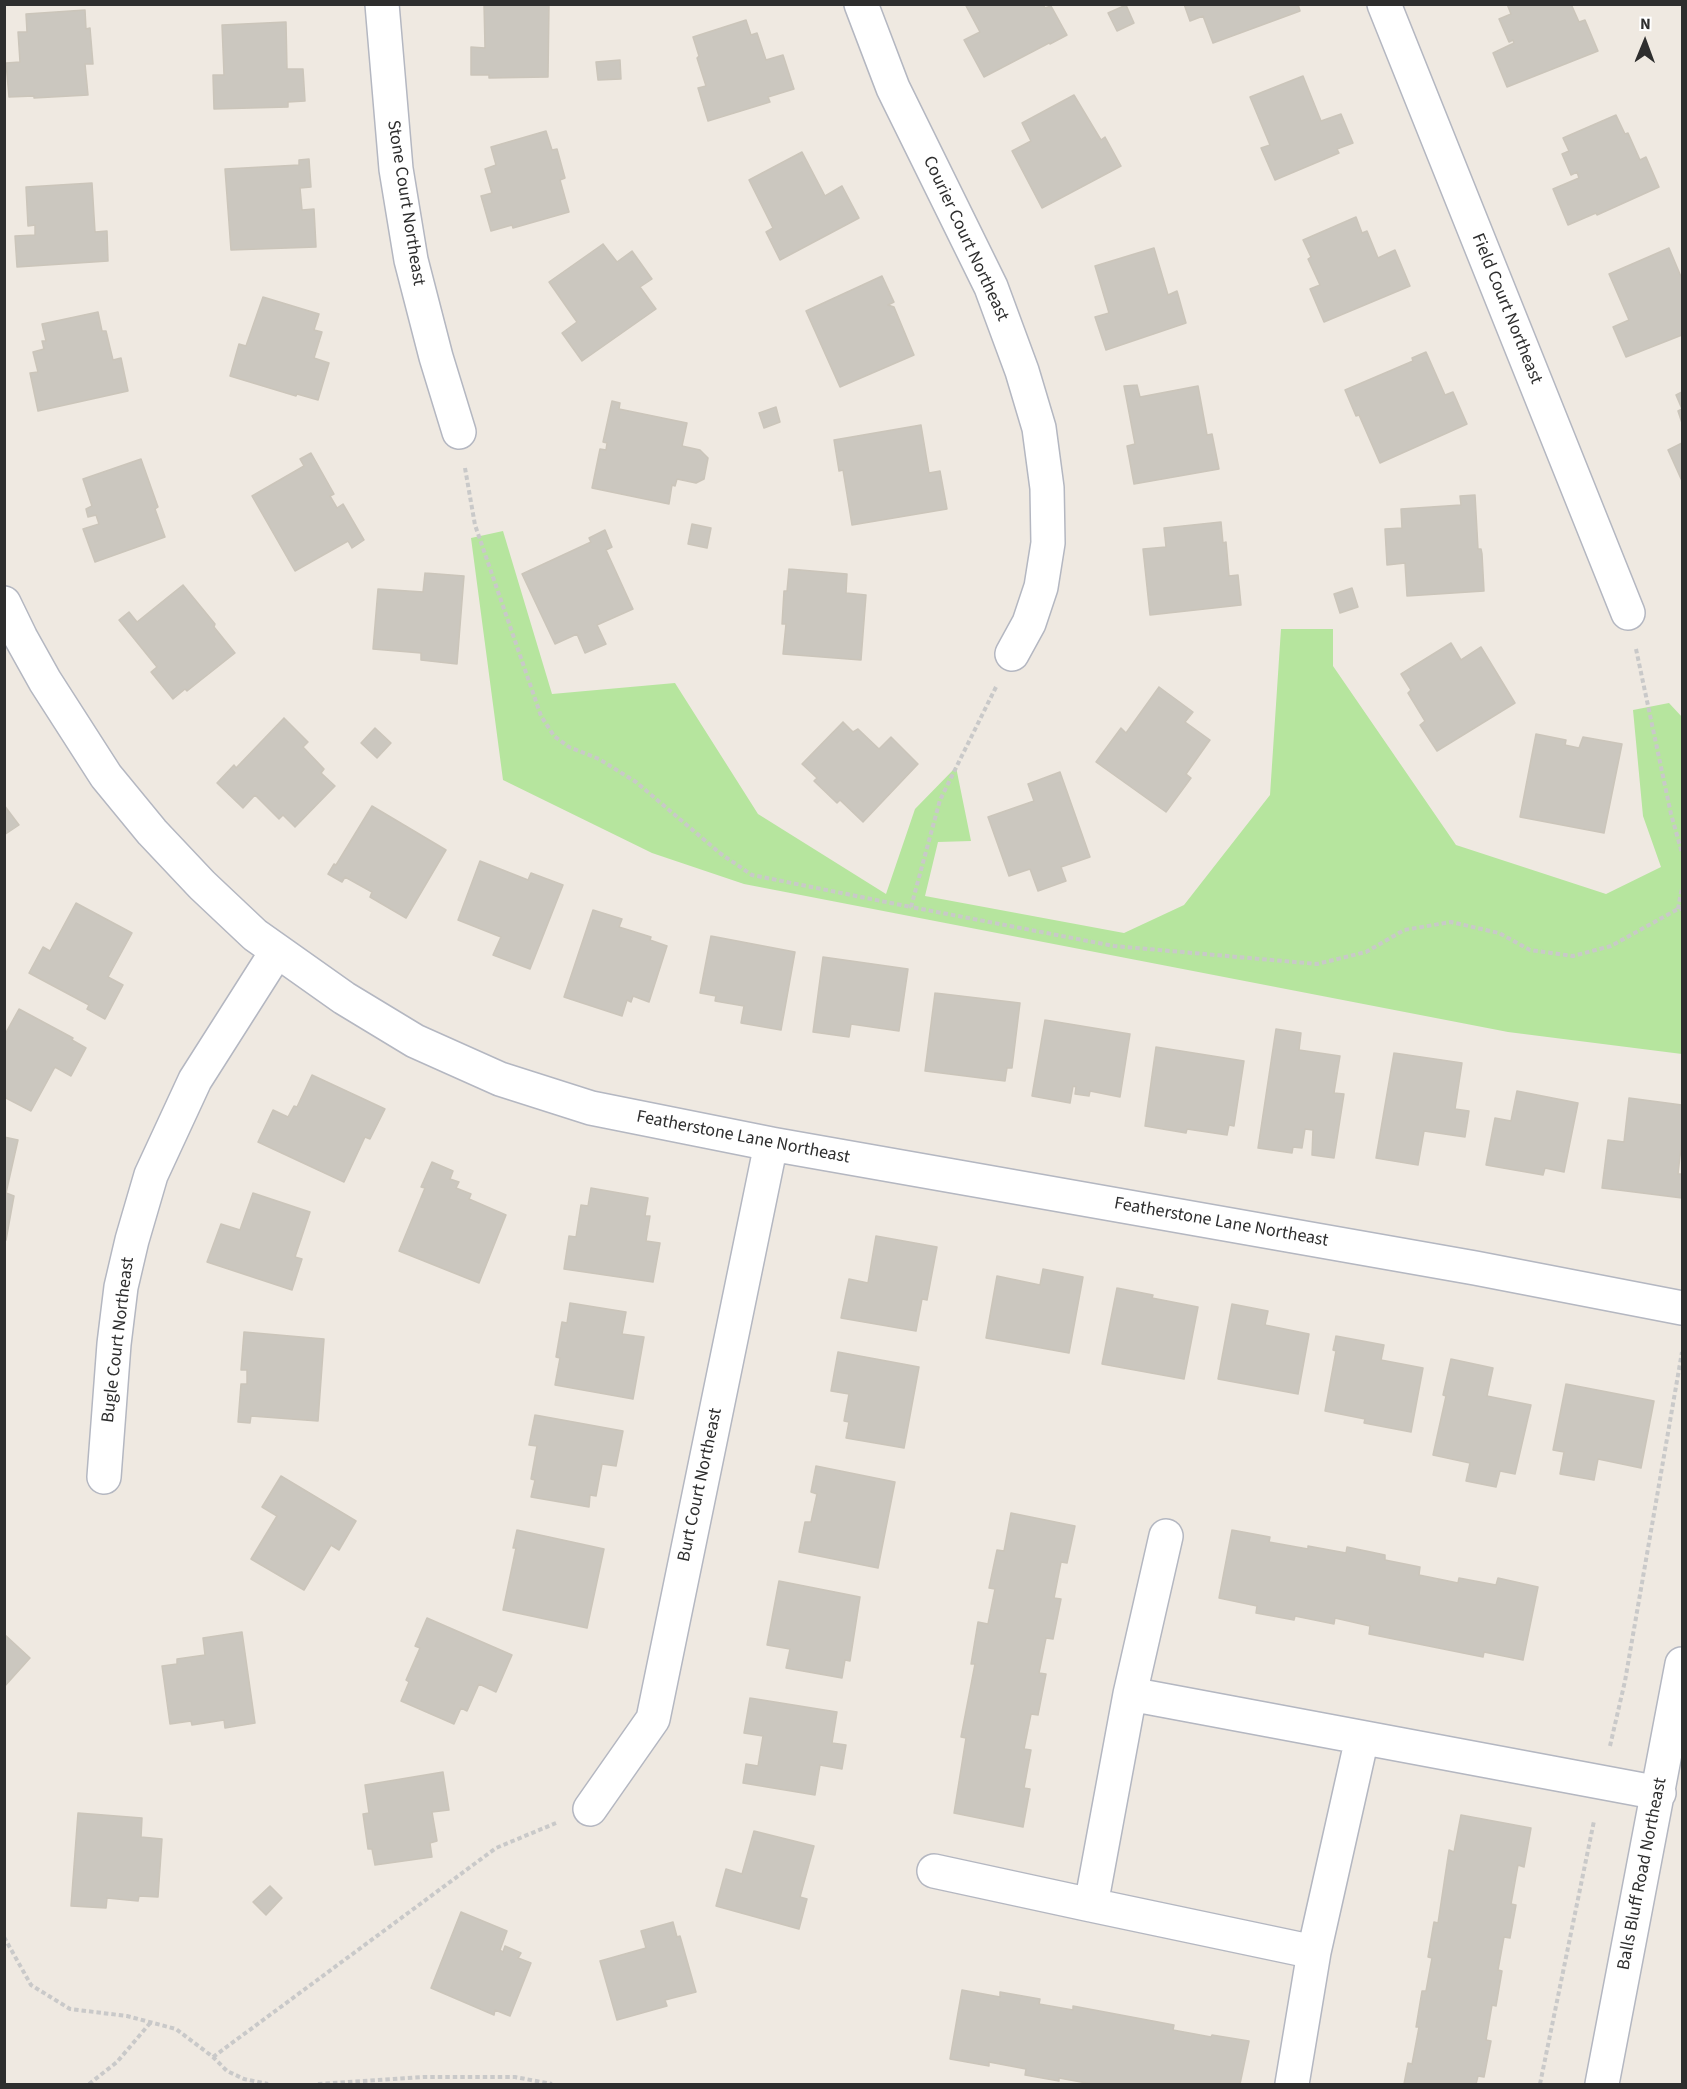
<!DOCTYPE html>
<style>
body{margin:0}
#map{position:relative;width:1687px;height:2089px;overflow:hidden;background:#efe9e1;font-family:"Source Sans 3",sans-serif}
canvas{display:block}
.frame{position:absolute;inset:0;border:6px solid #2e2e2e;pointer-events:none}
.north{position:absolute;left:1615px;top:12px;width:60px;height:60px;-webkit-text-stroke:4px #fff;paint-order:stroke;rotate:1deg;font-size:16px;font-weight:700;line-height:24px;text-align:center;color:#2e2e2e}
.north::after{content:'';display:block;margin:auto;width:21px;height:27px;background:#2e2e2e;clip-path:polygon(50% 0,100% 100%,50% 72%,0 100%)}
</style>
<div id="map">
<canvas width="1687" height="2089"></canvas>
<div class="frame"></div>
<div class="north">N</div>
</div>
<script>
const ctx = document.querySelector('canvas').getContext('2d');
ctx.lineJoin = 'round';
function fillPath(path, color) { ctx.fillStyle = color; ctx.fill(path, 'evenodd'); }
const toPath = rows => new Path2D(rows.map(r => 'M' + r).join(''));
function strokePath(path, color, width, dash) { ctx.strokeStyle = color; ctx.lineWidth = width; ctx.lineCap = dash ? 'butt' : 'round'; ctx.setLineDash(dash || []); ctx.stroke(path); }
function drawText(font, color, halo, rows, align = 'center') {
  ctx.font = font + ' "Source Sans 3",sans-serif'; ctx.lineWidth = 5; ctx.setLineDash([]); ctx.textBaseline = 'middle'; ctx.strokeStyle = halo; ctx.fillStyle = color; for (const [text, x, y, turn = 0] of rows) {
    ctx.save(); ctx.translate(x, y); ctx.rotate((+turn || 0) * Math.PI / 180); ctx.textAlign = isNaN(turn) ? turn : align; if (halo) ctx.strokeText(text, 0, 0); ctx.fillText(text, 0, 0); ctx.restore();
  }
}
fillPath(toPath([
 [503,531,552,694,675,683,758,814,886,894,915,809,956,767,971,841,938,842,925,896,1124,933,1184,905,1270,795,1281,629,1333,629,1333,666,1456,845,1606,894,1661,867,1643,816,1633,710,1669,703,1682,717,1682,1054,1508,1032,744,884,652,853,503,780,471,538]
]), '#b6e59e');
const building = toPath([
 [484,4,549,4,548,77,489,78,489,75,471,75,471,47,485,48,484,4],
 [965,4,1043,4,1045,8,1051,6,1067,35,1050,44,1049,43,984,77,964,40,980,32,965,4],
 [1184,4,1298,4,1300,11,1213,43,1203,16,1190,21,1184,4],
 [1507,4,1571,4,1579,22,1585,20,1598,51,1507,87,1493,53,1514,43,1513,40,1509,42,1499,19,1511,14,1507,4],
 [1126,5,1134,23,1117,31,1108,13,1126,5],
 [85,10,86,29,90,28,93,64,85,64,88,95,34,98,34,96,9,97,6,63,20,62,18,32,27,32,26,14,85,10],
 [746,20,751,35,757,33,766,60,783,55,794,89,768,97,770,102,708,121,698,88,706,86,697,58,699,56,693,37,746,20],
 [286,22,287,69,303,69,305,101,288,102,288,107,214,109,213,75,224,75,222,25,286,22],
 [620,60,621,79,598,80,596,62,620,60],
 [1303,76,1321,121,1341,114,1353,143,1337,149,1339,153,1275,180,1261,148,1270,145,1250,97,1303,76],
 [1074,95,1101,140,1105,137,1121,166,1042,208,1012,151,1031,141,1022,123,1074,95],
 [1616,115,1625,134,1628,133,1640,160,1646,157,1659,187,1597,215,1596,213,1568,225,1553,189,1579,178,1577,172,1571,175,1562,154,1569,151,1563,138,1616,115],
 [546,131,552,150,557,149,565,178,560,180,569,212,513,228,512,225,491,231,481,196,492,193,485,169,496,165,491,147,546,131],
 [802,152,825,196,842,186,859,218,780,260,766,232,773,228,749,180,802,152],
 [309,159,311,187,300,188,302,210,314,209,316,247,231,250,225,169,299,165,299,160,309,159],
 [92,183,95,232,107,231,108,261,17,267,15,236,35,235,35,225,28,226,26,187,92,183],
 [1356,217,1362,233,1367,231,1378,258,1395,250,1410,286,1324,322,1310,289,1320,285,1308,259,1311,257,1303,240,1356,217],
 [603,244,617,262,632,251,652,279,640,287,656,309,582,361,562,333,577,322,549,282,603,244],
 [1154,248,1168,295,1177,291,1186,323,1106,350,1095,317,1109,313,1095,266,1154,248],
 [1669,248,1682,279,1682,335,1626,357,1613,327,1629,320,1609,274,1669,248],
 [882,276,894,302,888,305,894,307,914,355,840,387,806,311,882,276],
 [263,297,319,314,314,330,322,332,314,358,329,363,318,400,297,394,296,396,230,376,239,344,246,346,263,297],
 [98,312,102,331,106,331,113,360,121,358,128,391,38,411,30,373,38,372,33,352,44,349,42,341,46,341,42,324,98,312],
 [1426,352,1445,395,1453,392,1467,424,1380,463,1359,415,1356,416,1345,390,1413,361,1412,358,1426,352],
 [1137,385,1140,397,1198,386,1207,435,1212,434,1219,469,1134,484,1127,446,1135,444,1124,386,1137,385],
 [1682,392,1682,423,1678,411,1682,409,1676,395,1682,392],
 [612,401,620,403,619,409,687,423,682,446,700,450,708,458,704,479,696,483,677,479,675,486,672,485,669,504,592,488,600,449,606,450,607,443,603,442,612,401],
 [776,407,780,422,764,428,759,413,776,407],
 [921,425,929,473,940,471,947,509,852,525,843,470,839,471,834,440,921,425],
 [1682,443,1682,481,1668,450,1682,443],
 [311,453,334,494,330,496,337,508,343,504,364,540,352,548,348,541,295,571,252,496,304,466,300,459,311,453],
 [141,459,158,507,155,509,165,537,95,562,83,529,99,524,96,515,88,517,86,509,92,506,83,479,141,459],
 [1475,495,1478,549,1481,549,1482,554,1484,591,1407,596,1405,563,1387,565,1385,529,1402,528,1401,509,1461,505,1460,496,1475,495],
 [1221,522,1223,543,1226,542,1229,576,1238,575,1241,605,1150,615,1143,549,1166,547,1164,528,1221,522],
 [692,524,711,528,707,548,688,544,692,524],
 [605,530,612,547,606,550,633,609,597,625,606,644,585,653,577,634,555,644,522,574,591,542,589,538,605,530],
 [789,569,847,574,846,593,866,595,861,660,783,654,786,624,782,624,784,591,787,591,789,569],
 [425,573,464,576,457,664,421,660,421,653,373,649,378,589,423,592,425,573],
 [183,585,215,624,214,627,235,653,187,691,185,689,173,699,151,672,157,667,119,620,129,612,137,622,183,585],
 [1352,588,1358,607,1340,613,1334,594,1352,588],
 [1451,643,1461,660,1481,647,1515,703,1437,751,1420,725,1425,721,1408,693,1411,690,1401,674,1451,643],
 [1159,687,1193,712,1185,722,1210,740,1186,774,1191,778,1166,812,1096,762,1121,728,1126,733,1159,687],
 [284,718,308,742,303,747,324,769,321,773,335,786,295,827,283,815,279,819,255,795,243,808,217,783,234,765,236,768,284,718],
 [843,722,853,732,858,729,879,749,891,737,918,764,863,822,840,800,837,803,814,781,817,778,802,764,843,722],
 [375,728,391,743,377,758,361,743,375,728],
 [1536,734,1566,740,1565,745,1579,748,1583,737,1622,744,1604,833,1520,817,1536,734],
 [1060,772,1090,857,1061,867,1066,881,1038,891,1030,869,1009,876,988,817,1034,801,1028,784,1060,772],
 [4,805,19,825,4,835,4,805],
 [372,806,446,850,406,918,370,897,372,892,345,877,342,882,328,874,334,864,336,865,372,806],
 [480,861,528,880,531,873,563,885,530,969,493,955,501,937,458,920,480,861],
 [76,903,132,933,108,977,123,985,105,1019,87,1009,89,1005,29,973,43,947,50,951,76,903],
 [593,910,622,919,619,927,651,937,650,940,667,946,649,1002,633,996,631,1002,627,1000,622,1016,564,997,593,910],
 [711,936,795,952,781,1030,741,1023,744,1006,715,1001,716,996,700,993,711,936],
 [823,957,908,969,899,1031,851,1024,849,1037,813,1032,823,957],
 [935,993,1020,1003,1012,1068,1007,1068,1005,1081,925,1071,935,993],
 [19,1009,73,1038,72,1040,86,1048,71,1076,55,1067,31,1111,4,1097,4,1036,19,1009],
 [1045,1020,1130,1034,1120,1097,1090,1091,1089,1096,1075,1094,1076,1087,1073,1086,1070,1103,1032,1096,1045,1020],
 [1276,1029,1301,1033,1299,1050,1340,1056,1334,1093,1344,1094,1334,1158,1312,1155,1313,1130,1305,1129,1302,1148,1293,1147,1292,1153,1258,1148,1276,1029],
 [1156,1047,1244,1061,1234,1126,1229,1125,1227,1135,1187,1129,1186,1133,1145,1126,1156,1047],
 [1394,1053,1462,1063,1455,1109,1469,1111,1465,1137,1424,1131,1418,1165,1376,1158,1394,1053],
 [312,1075,385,1109,370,1139,365,1137,344,1182,258,1142,273,1110,288,1117,294,1106,297,1107,312,1075],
 [1517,1091,1578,1103,1564,1172,1545,1168,1543,1175,1486,1165,1495,1118,1511,1121,1517,1091],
 [1629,1098,1682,1105,1682,1139,1678,1174,1682,1174,1682,1198,1602,1188,1608,1140,1624,1142,1629,1098],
 [4,1137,18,1140,6,1193,14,1196,6,1240,4,1137],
 [432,1162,453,1171,450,1179,459,1182,456,1188,471,1194,469,1199,506,1215,479,1283,399,1251,425,1188,421,1187,432,1162],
 [591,1188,648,1198,645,1216,650,1216,646,1241,660,1243,653,1282,564,1269,569,1236,576,1237,581,1205,588,1206,591,1188],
 [253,1193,310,1212,295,1257,302,1259,292,1290,207,1262,221,1224,240,1230,253,1193],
 [876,1236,937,1247,927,1300,922,1299,916,1331,841,1318,849,1279,868,1283,876,1236],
 [1043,1269,1083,1277,1069,1353,986,1338,997,1276,1040,1285,1043,1269],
 [1117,1288,1153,1295,1152,1298,1198,1307,1184,1379,1102,1364,1117,1288],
 [570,1303,626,1312,622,1334,644,1337,633,1399,555,1385,560,1358,556,1357,562,1322,567,1323,570,1303],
 [1232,1304,1268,1311,1265,1325,1309,1334,1298,1394,1218,1379,1232,1304],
 [244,1332,324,1339,318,1421,251,1416,250,1423,238,1422,241,1384,247,1384,247,1370,241,1370,244,1332],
 [1336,1336,1384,1345,1381,1360,1423,1368,1411,1432,1364,1423,1365,1419,1325,1411,1336,1351,1333,1350,1336,1336],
 [838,1352,919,1367,904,1448,846,1438,849,1422,844,1421,849,1394,831,1391,838,1352],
 [1451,1359,1493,1368,1487,1396,1531,1405,1515,1474,1500,1471,1496,1487,1466,1481,1470,1463,1433,1455,1446,1396,1443,1395,1451,1359],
 [1566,1384,1654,1401,1641,1468,1598,1459,1594,1480,1560,1474,1564,1452,1553,1450,1566,1384],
 [535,1415,623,1431,616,1466,602,1464,596,1496,590,1495,589,1507,531,1497,535,1480,531,1479,537,1446,529,1445,535,1415],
 [816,1466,895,1482,878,1568,799,1552,805,1522,811,1522,817,1494,811,1492,816,1466],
 [281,1476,356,1521,339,1550,331,1545,304,1590,251,1559,277,1516,262,1507,281,1476],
 [1011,1513,1075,1526,1067,1563,1061,1562,1054,1598,1061,1599,1053,1639,1046,1638,1039,1673,1046,1674,1038,1715,1031,1714,1024,1749,1031,1750,1024,1788,1030,1789,1023,1827,954,1813,966,1738,961,1737,975,1664,971,1664,978,1622,988,1624,995,1589,989,1588,997,1550,1004,1551,1011,1513],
 [517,1530,604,1549,587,1628,503,1610,516,1548,513,1548,517,1530],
 [1232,1530,1270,1537,1269,1542,1308,1549,1308,1546,1346,1553,1347,1547,1385,1555,1385,1560,1420,1567,1419,1575,1458,1583,1459,1578,1496,1585,1498,1578,1538,1587,1523,1660,1484,1652,1483,1657,1369,1634,1370,1626,1335,1618,1334,1624,1295,1616,1294,1620,1256,1613,1257,1606,1219,1598,1232,1530],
 [779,1581,860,1597,850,1661,845,1660,842,1678,786,1668,790,1649,767,1645,779,1581],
 [427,1618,512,1655,496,1692,479,1684,467,1711,461,1708,454,1724,401,1701,409,1682,406,1680,420,1648,415,1646,427,1618],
 [242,1632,255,1723,225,1728,224,1720,192,1725,191,1721,170,1724,162,1666,177,1664,177,1659,205,1655,203,1638,242,1632],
 [4,1634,30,1658,4,1687,4,1634],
 [750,1698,837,1712,832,1743,846,1745,842,1769,820,1765,815,1795,743,1783,746,1764,758,1766,763,1736,744,1733,750,1698],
 [443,1772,449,1810,432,1812,437,1841,430,1843,432,1857,375,1865,372,1849,368,1849,363,1814,369,1813,365,1785,443,1772],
 [78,1813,142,1818,141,1837,162,1839,158,1897,139,1896,138,1901,107,1898,106,1908,71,1906,78,1813],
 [1461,1815,1531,1828,1524,1867,1518,1865,1511,1904,1516,1905,1510,1938,1504,1937,1498,1970,1502,1971,1496,2006,1492,2005,1486,2040,1491,2041,1484,2077,1478,2076,1476,2084,1404,2084,1408,2063,1412,2064,1419,2027,1416,2027,1422,1991,1426,1991,1432,1958,1428,1957,1434,1922,1438,1923,1449,1850,1454,1852,1461,1815],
 [754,1831,814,1846,800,1897,807,1899,799,1929,716,1906,726,1869,742,1874,754,1831],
 [270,1886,282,1898,266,1915,253,1902,270,1886],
 [461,1912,507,1931,500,1950,503,1952,505,1946,521,1953,518,1958,531,1963,510,2016,495,2010,494,2015,431,1988,461,1912],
 [673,1922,677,1937,680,1936,696,1992,665,2000,667,2006,617,2020,600,1961,646,1948,641,1931,673,1922],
 [962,1990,1000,1997,1000,1992,1040,1999,1039,2004,1073,2010,1073,2006,1174,2025,1173,2030,1211,2037,1212,2035,1249,2041,1240,2084,1092,2084,1059,2078,1059,2081,1025,2075,1026,2069,989,2062,989,2066,950,2059,962,1990]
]);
fillPath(building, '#cbc7bf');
strokePath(building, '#cbc5ba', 1.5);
const minor = toPath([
 [382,4,396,169,411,260,436,357,459,432],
 [861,4,893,88,991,287,1022,371,1039,428,1047,488,1048,543,1041,587,1029,623,1012,654],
 [1384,4,1628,613],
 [4,603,21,638,45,681,106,776,152,832,202,885,255,935,344,998,415,1041,500,1079,591,1108,771,1144,1475,1268,1682,1308],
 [104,1477,114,1344,121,1287,132,1240,151,1175,195,1080,277,951],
 [1166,1536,1130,1694,1659,1793],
 [590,1809,653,1719,771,1144],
 [934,1871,1091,1905,1130,1694],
 [1091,1905,1314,1952,1362,1738],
 [1292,2084,1314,1952],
 [1602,2084,1682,1664]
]);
strokePath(minor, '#b4b7c1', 36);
strokePath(toPath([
 [465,468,475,525,541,716,554,736,569,747,599,759,636,782,721,854,752,875,911,907],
 [1636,649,1671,814,1682,853],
 [996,687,940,800,911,907,1114,946,1317,964,1366,952,1404,930,1451,922,1499,933,1530,950,1573,956,1611,946,1678,909,1682,909],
 [1678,909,1682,887],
 [1610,1746,1625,1681,1682,1352],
 [4,1937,31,1985,70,2009,127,2016,176,2029,213,2057,227,2071,244,2079,268,2084],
 [213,2057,496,1848,556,1823],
 [89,2084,117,2062,151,2022],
 [318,2084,423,2077,515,2077,552,2084],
 [1540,2084,1594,1821]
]), '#c9c9c9', 4, [4.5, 3]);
strokePath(minor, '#fff', 33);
drawText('18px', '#2e2e2e', '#fff', [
 ["Stone Court Northeast",405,203,81],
 ["Courier Court Northeast",965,239,65],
 ["Field Court Northeast",1506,309,68],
 ["Featherstone Lane Northeast",743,1138,11],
 ["Featherstone Lane Northeast",1221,1223,10],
 ["Bugle Court Northeast",119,1340,-83],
 ["Burt Court Northeast",701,1485,-78],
 ["Balls Bluff Road Northeast",1643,1874,-79]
]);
</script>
